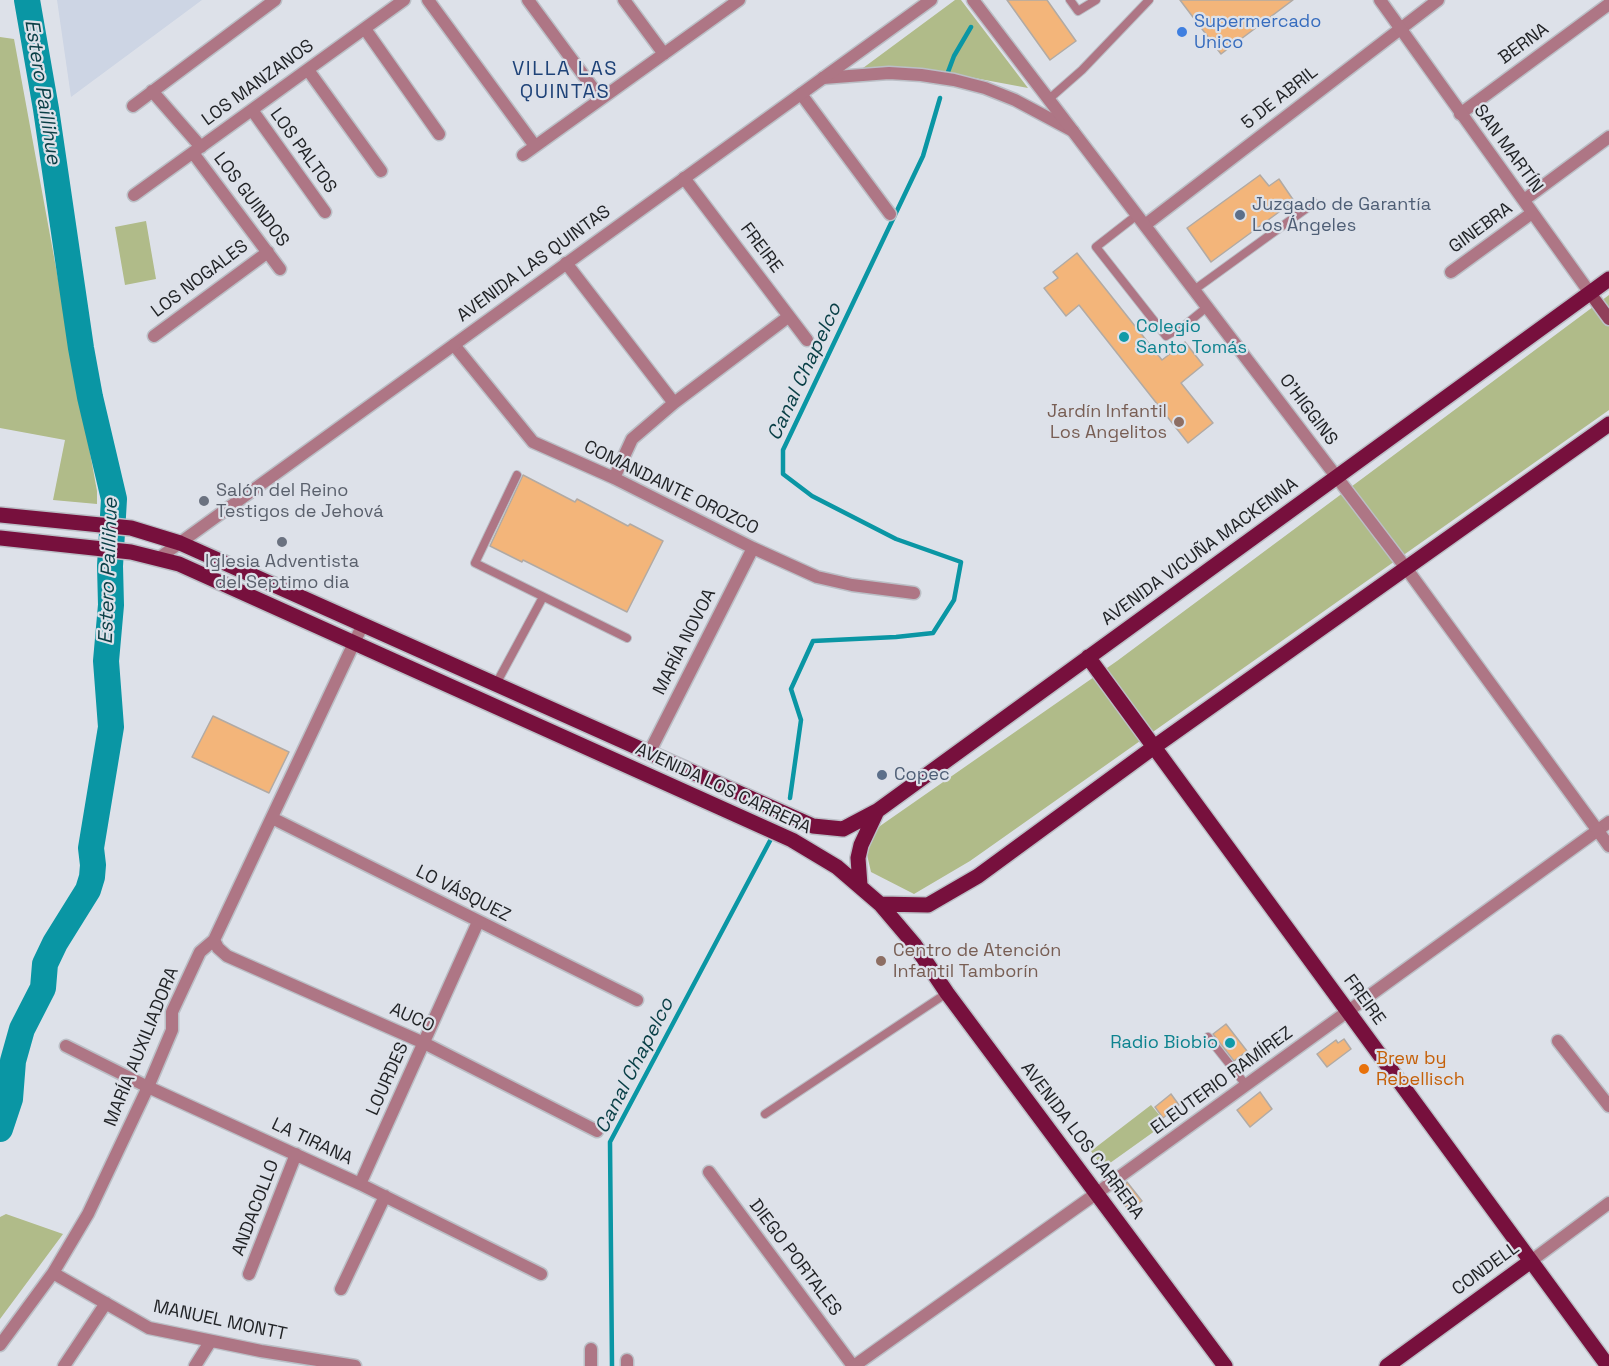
<!DOCTYPE html>
<meta charset="utf-8">
<style>
body{margin:0}
canvas{display:block;background:#dde1e9}
</style>
<canvas width="1609" height="1366"></canvas>
<script>
const ctx = document.querySelector('canvas').getContext('2d');
ctx.lineJoin = 'round';
function fillPath(path, color) { ctx.fillStyle = color; ctx.fill(path, 'evenodd'); }
const toPath = rows => new Path2D(rows.map(r => 'M' + r).join(''));
function strokePath(path, color, width, dash) { ctx.strokeStyle = color; ctx.lineWidth = width; ctx.lineCap = dash ? 'butt' : 'round'; ctx.setLineDash(dash || []); ctx.stroke(path); }
function drawText(font, color, halo, rows, align = 'center') {
  ctx.font = font + ' "Space Grotesk",sans-serif'; ctx.lineWidth = 4.5; ctx.setLineDash([]); ctx.textBaseline = 'middle'; ctx.strokeStyle = halo; ctx.fillStyle = color; for (const [text, x, y, turn = 0] of rows) {
    ctx.save(); ctx.translate(x, y); ctx.rotate((+turn || 0) * Math.PI / 180); ctx.textAlign = isNaN(turn) ? turn : align; if (halo) ctx.strokeText(text, 0, 0); ctx.fillText(text, 0, 0); ctx.restore();
  }
}
fillPath(toPath([
 [57,0,202,0,71,97]
]), '#cdd5e4');
fillPath(toPath([
 [955,0,961,0,1028,88,921,68,863,68],
 [0,37,14,39,97,491,97,504,53,500,65,440,0,428],
 [146,221,156,279,125,285,115,227],
 [1609,295,1609,410,970,861,914,894,871,872,865,846,880,826,1117,661],
 [1151,1105,1166,1123,1103,1168,1091,1151],
 [6,1214,63,1234,0,1319,0,1217]
]), '#b0bb89');
strokePath(toPath([
 [948,72,954,56,971,27],
 [790,798,801,720,791,689,813,641,896,637,933,633,954,600,961,562,896,539,812,496,783,474,783,450,923,156,940,98],
 [612,1366,610,1142,772,837]
]), '#0a96a4', 4.5);
strokePath(toPath([
 [0,1129,10,1099,13,1061,22,1029,43,988,45,964,55,943,88,890,92,877,93,865,91,848,111,727,106,661,111,605,110,566,114,499,90,397,81,348,46,109,27,0]
]), '#0a96a4', 26);
const building = toPath([
 [1007,0,1047,0,1076,41,1050,60,1007,0],
 [1180,0,1293,0,1221,54,1180,0],
 [1260,175,1269,186,1279,179,1294,201,1211,262,1187,228,1260,175],
 [1077,253,1162,360,1185,342,1203,365,1181,383,1213,423,1188,443,1079,305,1066,316,1044,288,1058,278,1053,272,1077,253],
 [523,475,575,502,577,499,628,526,630,524,663,541,627,612,523,560,522,562,490,546,523,475],
 [213,716,289,752,269,793,192,757,213,716],
 [1226,1024,1247,1051,1234,1061,1213,1034,1226,1024],
 [1344,1039,1351,1049,1327,1067,1317,1054,1336,1040,1338,1043,1344,1039],
 [1260,1092,1272,1109,1250,1127,1237,1110,1260,1092],
 [1171,1094,1179,1105,1163,1118,1155,1107,1171,1094],
 [1127,1182,1142,1201,1129,1211,1118,1196,1127,1182]
]);
fillPath(building, '#f3b57a');
strokePath(building, '#b1aaa4', 1.5);
const service = toPath([
 [1070,0,1078,11,1096,0],
 [1049,99,1082,70,1149,0],
 [1137,215,1096,247,1166,336,1185,325,1207,307],
 [1194,290,1314,203],
 [517,475,475,563,627,638],
 [496,684,543,597],
 [1208,1037,1246,1085],
 [765,1114,947,993]
]);
const minor = toPath([
 [428,0,535,146],
 [528,0,601,99],
 [624,0,664,54],
 [365,29,439,134],
 [308,70,381,171],
 [823,78,889,73,921,75,954,80,985,88,1015,100,1073,131],
 [152,91,201,147],
 [801,94,890,214],
 [133,106,275,0],
 [252,110,325,212],
 [1460,114,1609,4],
 [193,153,280,269],
 [523,155,739,0],
 [684,178,807,340],
 [134,195,404,0],
 [1524,200,1609,137],
 [1145,225,1438,0],
 [566,263,674,403],
 [1451,272,1532,213],
 [154,336,268,252],
 [454,345,533,442,614,478,753,548,817,577,852,585,914,593],
 [614,478,632,439,674,403,788,317],
 [649,753,753,548],
 [272,818,637,1000],
 [214,940,218,948,227,956,424,1043,597,1131],
 [1558,1041,1609,1106],
 [66,1046,148,1087,360,1184,541,1274],
 [709,1172,853,1366],
 [360,1184,478,922],
 [1097,1193,1609,822],
 [1531,1261,1609,1203],
 [53,1273,149,1328,261,1351,355,1366],
 [249,1274,296,1154],
 [341,1289,385,1196],
 [0,1345,53,1273,88,1214,148,1087,172,1030,172,1012,200,952,214,940,363,624],
 [627,1360,627,1366],
 [64,1366,106,1303],
 [195,1366,210,1342],
 [591,1366,591,1349]
]);
const tertiary = toPath([
 [973,0,1406,568,1609,846],
 [1380,0,1590,293],
 [159,558,931,0],
 [854,1366,1097,1193]
]);
const secondary = toPath([
 [1590,293,1609,319]
]);
const primary = toPath([
 [0,515,131,528,180,543,813,826,843,829,877,811],
 [0,538,131,552,179,564,792,840,837,867,880,904,914,944,947,993,1225,1366],
 [1088,657,1608,1366],
 [860,885,858,858,861,845,877,811,1609,279],
 [880,904,928,905,978,876,1154,747,1609,424],
 [1387,1366,1531,1261]
]);
strokePath(service, '#bbbfc6', 10);
strokePath(minor, '#bbbfc6', 15);
strokePath(tertiary, '#bbbfc6', 15);
strokePath(secondary, '#bbbfc6', 15);
strokePath(primary, '#bbbfc6', 18);
strokePath(service, '#ae7685', 8);
strokePath(minor, '#ae7685', 12);
strokePath(tertiary, '#ae7685', 12);
strokePath(secondary, '#90405a', 12);
strokePath(primary, '#77103d', 15);
for (const [x, y, r, color] of [
 [1182,32,6,"#3f7fe0"],
 [1240,215,6,"#5c6f8a"],
 [1124,337,6,"#0f9aa8"],
 [1179,422,6,"#8d6e63"],
 [204,501,6,"#6b7280"],
 [282,542,6,"#6b7280"],
 [882,775,6,"#5c6f8a"],
 [881,961,6,"#8d6e63"],
 [1230,1043,6,"#0f9aa8"],
 [1364,1069,6,"#e8710a"]
]) { const dot = new Path2D(); dot.arc(x, y, r, 0, 2 * Math.PI); ctx.fillStyle = color; ctx.fill(dot); strokePath(dot, '#dde1e9', 2); }
drawText('18px', '#366cbe', '#dde1e9', [
 ["Supermercado",1194,22],
 ["Unico",1194,43]
], 'left');
drawText('18px', '#222427', '#dde1e9', [
 ["BERNA",1524,44,-36],
 ["LOS MANZANOS",258,83,-36],
 ["5 DE ABRIL",1280,98,-38],
 ["SAN MARTÍN",1508,149,54],
 ["LOS PALTOS",303,151,54],
 ["LOS GUINDOS",251,200,53],
 ["GINEBRA",1481,228,-36],
 ["FREIRE",761,248,53],
 ["AVENIDA LAS QUINTAS",534,264,-36],
 ["LOS NOGALES",200,279,-37],
 ["O'HIGGINS",1308,410,53],
 ["COMANDANTE OROZCO",671,488,26],
 ["AVENIDA VICUÑA MACKENNA",1200,552,-36],
 ["MARÍA NOVOA",685,642,-63],
 ["AVENIDA LOS CARRERA",723,789,25],
 ["LO VÁSQUEZ",463,894,27],
 ["FREIRE",1364,1000,54],
 ["AUCO",412,1018,24],
 ["MARÍA AUXILIADORA",142,1047,-68],
 ["LOURDES",388,1079,-66],
 ["ELEUTERIO RAMÍREZ",1222,1081,-36],
 ["AVENIDA LOS CARRERA",1082,1141,53],
 ["LA TIRANA",312,1142,25],
 ["ANDACOLLO",256,1208,-69],
 ["DIEGO PORTALES",795,1258,53],
 ["CONDELL",1486,1269,-36],
 ["MANUEL MONTT",220,1321,12]
]);
drawText('18px', '#4e5e75', '#dde1e9', [
 ["Juzgado de Garantía",1252,205],
 ["Los Ángeles",1252,226],
 ["Copec",894,775]
], 'left');
drawText('18px', '#0d838f', '#dde1e9', [
 ["Colegio",1136,327],
 ["Santo Tomás",1136,348],
 ["Radio Biobio",1218,1043,"right"]
], 'left');
drawText('18px', '#785e54', '#dde1e9', [
 ["Jardín Infantil",1167,412],
 ["Los Angelitos",1167,433],
 ["Centro de Atención",893,951,"left"],
 ["Infantil Tamborín",893,972,"left"]
], 'right');
drawText('18px', '#5b616d', '#dde1e9', [
 ["Salón del Reino",216,491],
 ["Testigos de Jehová",216,512],
 ["Iglesia Adventista",282,562,"center"],
 ["del Septimo dia",282,583,"center"]
], 'left');
drawText('18px', '#c56008', '#dde1e9', [
 ["Brew by",1376,1059],
 ["Rebellisch",1376,1080]
], 'left');
ctx.letterSpacing = '1.5px';
drawText('20px', '#1f4378', '#dde1e9', [
 ["VILLA LAS",565,70],
 ["QUINTAS",565,93]
]);
ctx.letterSpacing = '0px';
drawText('italic 20px', '#093f46', '#dde1e9', [
 ["Estero Paillihue",42,92,81],
 ["Canal Chapelco",805,372,-65],
 ["Estero Paillihue",109,571,-88],
 ["Canal Chapelco",635,1066,-63]
]);
</script>
